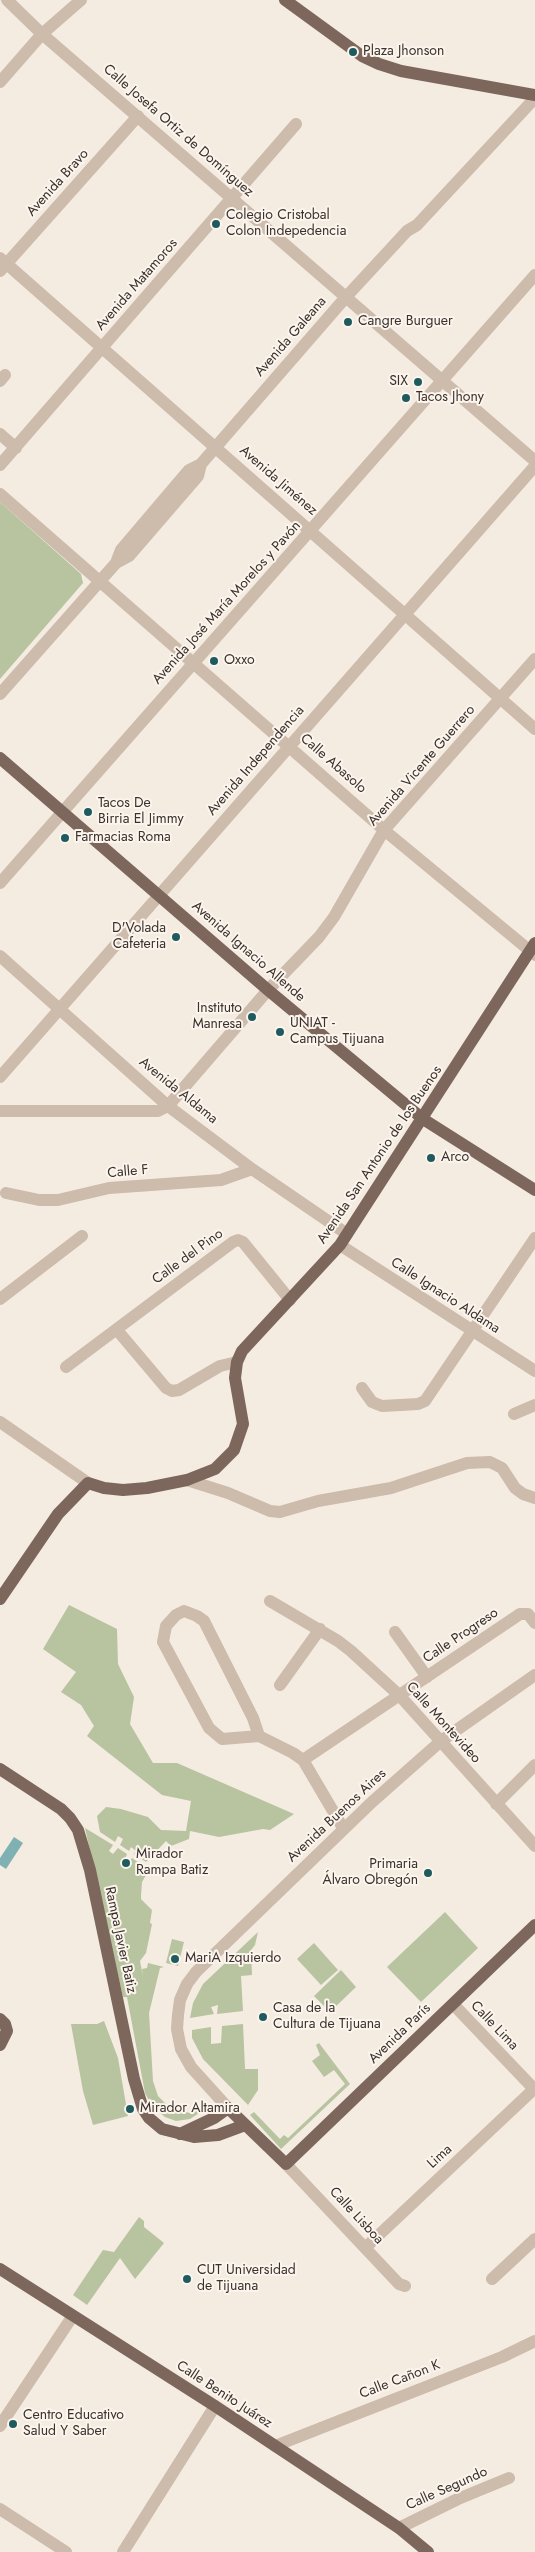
<!DOCTYPE html>
<meta charset="utf-8">
<style>
body{margin:0}
canvas{display:block;background:#f4ebe1}
</style>
<canvas width="535" height="2552"></canvas>
<script>
const ctx = document.querySelector('canvas').getContext('2d');
ctx.lineJoin = 'round';
function fillPath(path, color) { ctx.fillStyle = color; ctx.fill(path, 'evenodd'); }
const toPath = rows => new Path2D(rows.map(r => 'M' + r).join(''));
function strokePath(path, color, width, dash) { ctx.strokeStyle = color; ctx.lineWidth = width; ctx.lineCap = dash ? 'butt' : 'round'; ctx.setLineDash(dash || []); ctx.stroke(path); }
function drawText(font, color, halo, rows, align = 'center') {
  ctx.font = font + ' Jost,sans-serif'; ctx.lineWidth = 4; ctx.setLineDash([]); ctx.textBaseline = 'middle'; ctx.strokeStyle = halo; ctx.fillStyle = color; for (const [text, x, y, turn = 0] of rows) {
    ctx.save(); ctx.translate(x, y); ctx.rotate((+turn || 0) * Math.PI / 180); ctx.textAlign = isNaN(turn) ? turn : align; if (halo) ctx.strokeText(text, 0, 0); ctx.fillText(text, 0, 0); ctx.restore();
  }
}
fillPath(toPath([
 [0,502,81,574,83,583,0,679],
 [69,1605,117,1629,118,1664,134,1697,130,1724,153,1763,177,1763,294,1814,270,1830,263,1829,219,1837,190,1831,189,1839,171,1846,166,1841,146,1862,134,1854,136,1851,131,1847,129,1851,120,1845,123,1839,118,1836,115,1842,100,1832,97,1816,106,1807,121,1809,148,1817,161,1830,186,1831,191,1801,162,1795,87,1736,94,1726,81,1705,61,1692,76,1672,43,1649],
 [85,1828,113,1845,109,1851,113,1854,118,1848,127,1854,123,1864,126,1867,132,1858,149,1870,142,1882,141,1896,141,1899,152,1910,150,1923,152,1924,146,1953,140,1961,143,1977,142,1969,147,1968,148,1963,164,1967,160,1968,149,2013,153,2081,158,2096,170,2108,190,2113,201,2110,209,2104,210,2106,190,2119,176,2121,165,2117,152,2106,145,2093,127,1997,123,1997],
 [445,1912,478,1948,421,2002,387,1967],
 [258,1932,255,1945,251,1950,252,1975,241,1976,243,2011,217,2014,218,2005,211,2007,214,2014,190,2018,193,2003,203,1984],
 [172,1939,184,1942,178,1966,166,1963],
 [314,1943,338,1970,321,1985,297,1959],
 [341,1970,356,1987,330,2012,314,1996],
 [104,2021,118,2058,128,2116,93,2125,83,2091,71,2024,97,2024],
 [243,2024,245,2069,258,2069,258,2090,248,2105,203,2059,192,2038,192,2030,211,2027,211,2044,221,2043,222,2026],
 [319,2043,350,2084,281,2149,250,2115,254,2112,280,2139,284,2135,288,2138,345,2084,334,2070,324,2077,312,2061,320,2055,316,2045],
 [139,2217,144,2221,144,2227,164,2243,135,2279,120,2258,87,2305,73,2295,103,2250,114,2252]
]), '#b8c4a0');
fillPath(toPath([
 [14,1837,23,1843,6,1869,0,1865,0,1858]
]), '#7fb0b2');
strokePath(toPath([
 [7,0,42,34,535,461],
 [0,82,42,34,81,0],
 [0,258,535,729],
 [0,271,138,116],
 [0,381,5,375],
 [0,434,16,448],
 [0,465,296,124],
 [0,494,384,830,535,955],
 [116,563,129,556,154,527,198,476,201,464],
 [0,694,116,563,121,550,189,470,201,464,346,297,407,231,417,225,535,98],
 [0,883,535,275],
 [0,956,168,1106,252,1169,347,1234],
 [0,1077,535,466],
 [0,1111,158,1111,168,1106,268,990,319,937,334,917,384,830,535,659],
 [6,1193,39,1200,58,1200,109,1188,221,1180,252,1169],
 [340,1245,535,1371],
 [0,1299,82,1236],
 [117,1330,166,1388,172,1391,179,1390,220,1366,237,1362],
 [66,1367,233,1242,238,1240,243,1242,290,1300],
 [362,1388,372,1402,382,1406,418,1404,425,1401,535,1238],
 [514,1414,535,1405],
 [0,1422,88,1483],
 [187,1480,228,1493,270,1511,280,1512,318,1501,391,1488,467,1463,490,1462,502,1468,515,1488,523,1494,535,1498],
 [270,1601,338,1641,351,1651,400,1696,535,1846],
 [395,1632,427,1677],
 [280,1685,320,1629],
 [259,1736,253,1718,204,1621,197,1616,184,1611,176,1615,166,1626,163,1642,209,1728,222,1739,259,1736,293,1753,303,1760,343,1828],
 [303,1760,520,1614,528,1614,535,1623],
 [496,1804,535,1765],
 [453,2004,535,2090],
 [228,2108,191,2067,181,2049,177,2029,178,2015,180,2000,187,1984,196,1972,372,1802,441,1741,535,1675],
 [286,2164,399,2284,405,2286],
 [365,2248,535,2088],
 [492,2279,535,2239],
 [0,2426,72,2317],
 [275,2446,502,2357,535,2341],
 [0,2509,66,2552],
 [399,2528,458,2499,509,2478],
 [123,2552,215,2406]
]), '#cdbbac', 12);
strokePath(toPath([
 [285,0,362,56,379,64,401,71,535,95],
 [0,758,268,990,423,1119,535,1190],
 [0,1599,58,1514,88,1483,104,1488,123,1490,147,1488,187,1480,215,1469,234,1450,243,1424,235,1378,237,1362,242,1351,340,1245,535,943],
 [0,1769,61,1809,70,1818,78,1830,90,1870,134,2079,143,2109,149,2118,162,2129,194,2137,218,2135,245,2125],
 [0,2019,5,2024,7,2031,0,2045],
 [180,2134,214,2118,228,2108,286,2164,535,1925],
 [0,2269,215,2406,399,2528,428,2552]
]), '#7d675c', 12);
for (const [x, y, r, color] of [
 [353,52,5,"#1f5a5e"],
 [216,224,5,"#1f5a5e"],
 [348,322,5,"#1f5a5e"],
 [418,382,5,"#1f5a5e"],
 [406,398,5,"#1f5a5e"],
 [214,661,5,"#1f5a5e"],
 [88,812,5,"#1f5a5e"],
 [65,838,5,"#1f5a5e"],
 [176,937,5,"#1f5a5e"],
 [252,1017,5,"#1f5a5e"],
 [280,1032,5,"#1f5a5e"],
 [431,1158,5,"#1f5a5e"],
 [126,1863,5,"#1f5a5e"],
 [428,1873,5,"#1f5a5e"],
 [175,1959,5,"#1f5a5e"],
 [263,2017,5,"#1f5a5e"],
 [130,2109,5,"#1f5a5e"],
 [187,2279,5,"#1f5a5e"],
 [13,2424,5,"#1f5a5e"]
]) { const dot = new Path2D(); dot.arc(x, y, r, 0, 2 * Math.PI); ctx.fillStyle = color; ctx.fill(dot); strokePath(dot, '#fbf5ee', 2); }
drawText('14px', '#3b302b', '#fbf5ee', [
 ["Plaza Jhonson",363,52],
 ["Colegio Cristobal",226,216],
 ["Colon Indepedencia",226,232],
 ["Cangre Burguer",358,322],
 ["SIX",408,382,"right"],
 ["Tacos Jhony",416,398],
 ["Oxxo",224,661],
 ["Tacos De",98,804],
 ["Birria El Jimmy",98,820],
 ["Farmacias Roma",75,838],
 ["D'Volada",166,929,"right"],
 ["Cafeteria",166,945,"right"],
 ["Instituto",242,1009,"right"],
 ["Manresa",242,1025,"right"],
 ["UNIAT -",290,1024],
 ["Campus Tijuana",290,1040],
 ["Arco",441,1158],
 ["Mirador",136,1855],
 ["Rampa Batiz",136,1871],
 ["Primaria",418,1865,"right"],
 ["Álvaro Obregón",418,1881,"right"],
 ["MariA Izquierdo",185,1959],
 ["Casa de la",273,2009],
 ["Cultura de Tijuana",273,2025],
 ["Mirador Altamira",140,2109],
 ["CUT Universidad",197,2271],
 ["de Tijuana",197,2287],
 ["Centro Educativo",23,2416],
 ["Salud Y Saber",23,2432]
], 'left');
drawText('14px', '#3b302b', '#fbf5ee', [
 ["Calle Josefa Ortiz de Domínguez",178,131,41],
 ["Avenida Bravo",58,183,-48],
 ["Avenida Matamoros",137,285,-49],
 ["Avenida Galeana",291,337,-49],
 ["Avenida Jiménez",278,481,41],
 ["Avenida José María Morelos y Pavón",227,603,-48],
 ["Avenida Independencia",256,761,-49],
 ["Calle Abasolo",333,764,41],
 ["Avenida Vicente Guerrero",422,766,-49],
 ["Avenida Ignacio Allende",248,952,41],
 ["Avenida Aldama",178,1091,39],
 ["Avenida San Antonio de los Buenos",380,1155,-56],
 ["Calle F",128,1172,-5],
 ["Calle del Pino",188,1257,-36],
 ["Calle Ignacio Aldama",445,1296,33],
 ["Calle Progreso",461,1636,-34],
 ["Calle Montevideo",443,1723,48],
 ["Avenida Buenos Aires",337,1816,-43],
 ["Rampa Javier Batiz",120,1940,78],
 ["Calle Lima",494,2026,46],
 ["Avenida París",400,2034,-44],
 ["Lima",440,2157,-43],
 ["Calle Lisboa",356,2216,47],
 ["Calle Cañon K",400,2380,-21],
 ["Calle Benito Juárez",224,2395,33],
 ["Calle Segundo",447,2489,-24]
]);
</script>
